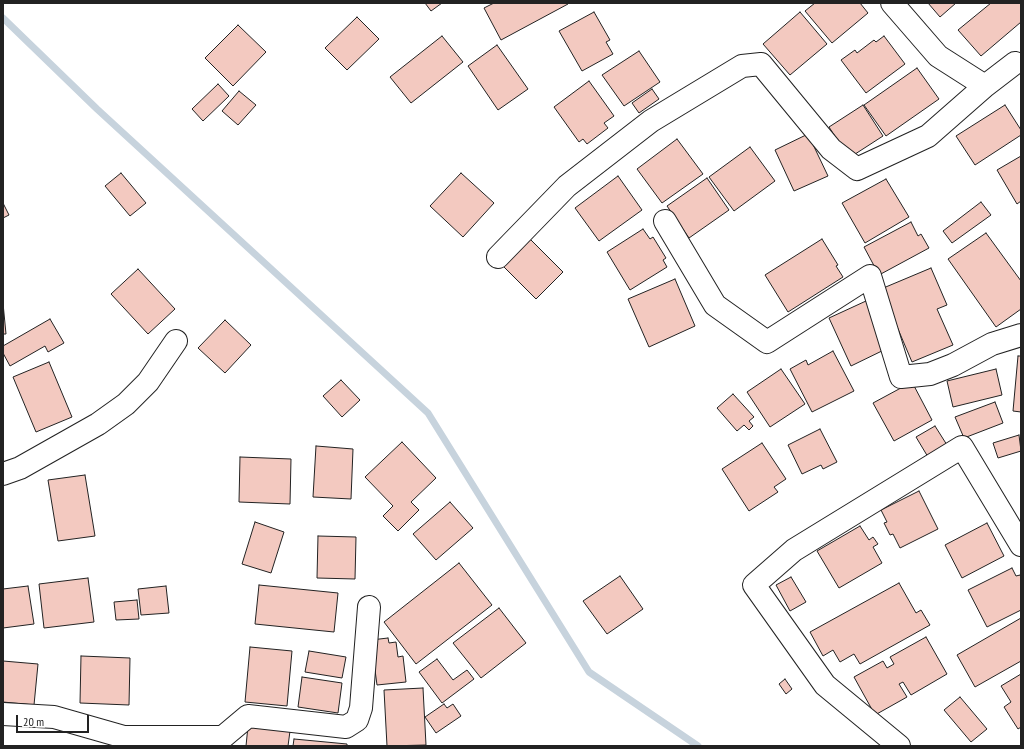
<!DOCTYPE html>
<style>
body{margin:0}
#map{position:relative;width:1024px;height:749px;overflow:hidden;background:#fff;font-family:"PT Sans Narrow",sans-serif}
canvas{display:block}
.frame{position:absolute;inset:0;border:4px solid #222;pointer-events:none}
.scale{position:absolute;left:16px;top:715px;width:73px;height:18px;box-sizing:border-box;border:2px solid #222;border-top:0;padding-left:5px;font-size:12px;line-height:14px;white-space:nowrap;color:#222;-webkit-text-stroke:3px #fff;paint-order:stroke}
</style>
<div id="map">
<canvas width="1024" height="749"></canvas>
<div class="frame"></div>
<div class="scale">20 m</div>
</div>
<script>
const ctx = document.querySelector('canvas').getContext('2d');
ctx.lineJoin = 'round';
const toPath = rows => new Path2D(rows.map(r => 'M' + r).join(''));
function strokePath(path, color, width, dash) { ctx.strokeStyle = color; ctx.lineWidth = width; ctx.lineCap = dash ? 'butt' : 'round'; ctx.setLineDash(dash || []); ctx.stroke(path); }
function fillPath(path, color) { ctx.fillStyle = color; ctx.fill(path, 'evenodd'); }
strokePath(toPath([
 [3,18,97,109,428,413,589,672,698,746]
]), '#c7d3dd', 7);
const building = toPath([
 [425,3,442,3,431,11,425,3],
 [494,3,568,3,568,4,501,40,484,8,494,3],
 [815,3,860,3,868,13,832,43,805,11,815,3],
 [928,3,956,3,940,17,928,3],
 [991,3,1021,3,1021,22,981,56,958,30,991,3],
 [594,12,610,40,606,42,613,54,582,71,559,31,594,12],
 [800,12,827,44,790,75,763,44,800,12],
 [357,17,379,39,347,70,325,48,357,17],
 [238,25,266,52,233,86,205,58,238,25],
 [442,36,463,62,411,103,390,77,442,36],
 [884,36,905,64,866,93,841,60,855,50,857,53,874,40,876,42,884,36],
 [497,45,528,89,498,110,468,66,497,45],
 [639,51,660,82,624,106,602,75,639,51],
 [917,68,939,99,886,136,864,105,917,68],
 [589,81,614,116,604,123,608,128,587,144,583,139,579,142,554,107,589,81],
 [218,84,229,96,203,121,192,109,218,84],
 [652,89,659,99,639,113,632,103,652,89],
 [239,91,256,105,238,125,222,111,239,91],
 [863,105,883,136,849,158,829,127,863,105],
 [1005,105,1021,130,1021,135,975,165,956,136,1005,105],
 [808,134,828,176,794,191,775,150,808,134],
 [677,139,703,174,662,203,637,169,677,139],
 [750,147,775,181,734,211,709,177,750,147],
 [1021,156,1021,201,1017,204,997,170,1021,156],
 [121,173,146,203,130,216,105,186,121,173],
 [461,173,494,203,463,237,430,206,461,173],
 [618,176,642,210,599,241,575,208,618,176],
 [707,178,729,210,689,238,667,206,707,178],
 [886,179,909,217,865,243,842,203,886,179],
 [981,202,991,215,952,243,943,231,981,202],
 [3,203,9,215,3,218,3,203],
 [911,222,918,236,921,234,929,248,879,275,864,247,911,222],
 [643,229,650,239,653,237,666,258,663,260,667,267,630,290,607,252,643,229],
 [986,233,1021,281,1021,309,996,327,948,259,986,233],
 [529,238,563,272,536,299,502,265,529,238],
 [822,239,838,265,836,266,843,277,788,312,765,275,822,239],
 [931,268,947,305,937,309,953,345,912,362,881,289,931,268],
 [138,269,175,309,148,334,111,294,138,269],
 [675,279,695,326,649,347,628,299,675,279],
 [866,301,888,348,851,366,829,318,866,301],
 [3,303,6,334,3,334,3,303],
 [50,319,64,343,48,352,45,346,10,366,3,353,3,346,50,319],
 [225,320,251,345,225,373,198,348,225,320],
 [833,351,854,391,812,412,790,369,806,360,808,365,833,351],
 [1018,356,1021,356,1021,412,1013,411,1018,356],
 [49,362,72,417,36,432,13,377,49,362],
 [781,369,805,404,770,427,747,392,781,369],
 [996,369,1002,395,953,407,947,381,996,369],
 [341,380,360,400,342,417,323,396,341,380],
 [912,382,932,420,894,441,873,403,912,382],
 [733,394,754,417,749,421,753,426,749,430,744,425,737,431,717,408,733,394],
 [995,402,1003,423,964,438,955,417,995,402],
 [935,426,947,445,928,457,916,437,935,426],
 [820,429,837,462,823,469,821,465,802,474,788,445,820,429],
 [1019,435,1021,451,998,458,993,443,1019,435],
 [402,442,436,478,411,502,419,510,398,531,383,516,393,506,365,477,402,442],
 [762,443,786,479,774,487,778,492,749,511,722,469,762,443],
 [316,446,353,449,351,499,313,497,316,446],
 [240,457,291,459,290,504,239,502,240,457],
 [85,475,95,536,58,541,48,480,85,475],
 [919,491,938,529,900,548,893,534,890,535,884,523,887,522,881,510,919,491],
 [450,502,473,528,436,560,413,534,450,502],
 [255,522,284,532,271,573,242,564,255,522],
 [987,523,1004,556,962,578,945,545,987,523],
 [860,526,869,540,873,537,878,544,873,547,882,563,839,588,817,551,860,526],
 [318,536,356,537,355,579,317,578,318,536],
 [459,563,492,605,416,664,384,622,459,563],
 [1012,568,1016,576,1020,575,1021,577,1021,610,987,627,968,590,1012,568],
 [620,576,643,609,607,634,583,601,620,576],
 [791,577,806,602,790,611,776,585,791,577],
 [88,578,94,622,44,628,39,584,88,578],
 [899,583,916,613,921,610,930,625,860,664,854,654,840,662,833,650,823,656,810,632,899,583],
 [259,585,338,593,334,632,255,624,259,585],
 [28,586,34,624,3,628,3,589,28,586],
 [166,586,169,613,141,615,138,589,166,586],
 [137,600,139,619,116,620,114,602,137,600],
 [499,608,526,643,481,678,453,643,499,608],
 [1021,618,1021,661,975,687,957,655,1021,618],
 [926,637,947,674,911,695,903,682,899,684,907,697,875,715,854,677,883,661,887,668,894,664,890,657,926,637],
 [388,638,389,643,396,642,398,657,403,656,406,682,377,685,371,640,388,638],
 [250,647,292,651,287,706,245,702,250,647],
 [309,651,346,657,342,678,305,672,309,651],
 [81,656,130,658,129,705,80,703,81,656],
 [437,659,453,680,467,670,474,679,442,703,419,672,437,659],
 [3,661,38,664,34,705,3,702,3,661],
 [1021,674,1021,727,1018,729,1004,707,1011,702,1001,686,1021,674],
 [302,677,342,683,338,713,298,707,302,677],
 [785,679,792,689,786,694,779,684,785,679],
 [423,688,426,745,387,746,384,690,423,688],
 [960,697,987,729,971,742,944,710,960,697],
 [444,704,447,708,453,704,461,716,436,733,425,717,444,704],
 [248,726,290,731,288,746,246,746,248,726],
 [294,739,347,744,347,746,293,746,294,739]
]);
fillPath(building, '#f3c9c0');
strokePath(building, '#222', 1);
const minor = toPath([
 [892,3,938,56,985,86,1015,63],
 [665,221,715,305,767,342,870,276,901,377,930,374,953,365,992,344,1021,335],
 [498,257,567,186,651,121,742,66,761,64,831,149,857,169,928,136,985,86],
 [3,474,20,468,98,424,126,404,148,382,176,341],
 [3,714,54,717,124,737,223,737,248,716,346,727,357,720,361,708,369,607],
 [899,746,825,685,754,585,794,550,962,447,1021,545]
]);
strokePath(minor, '#222', 24);
strokePath(minor, '#fff', 22);
</script>
